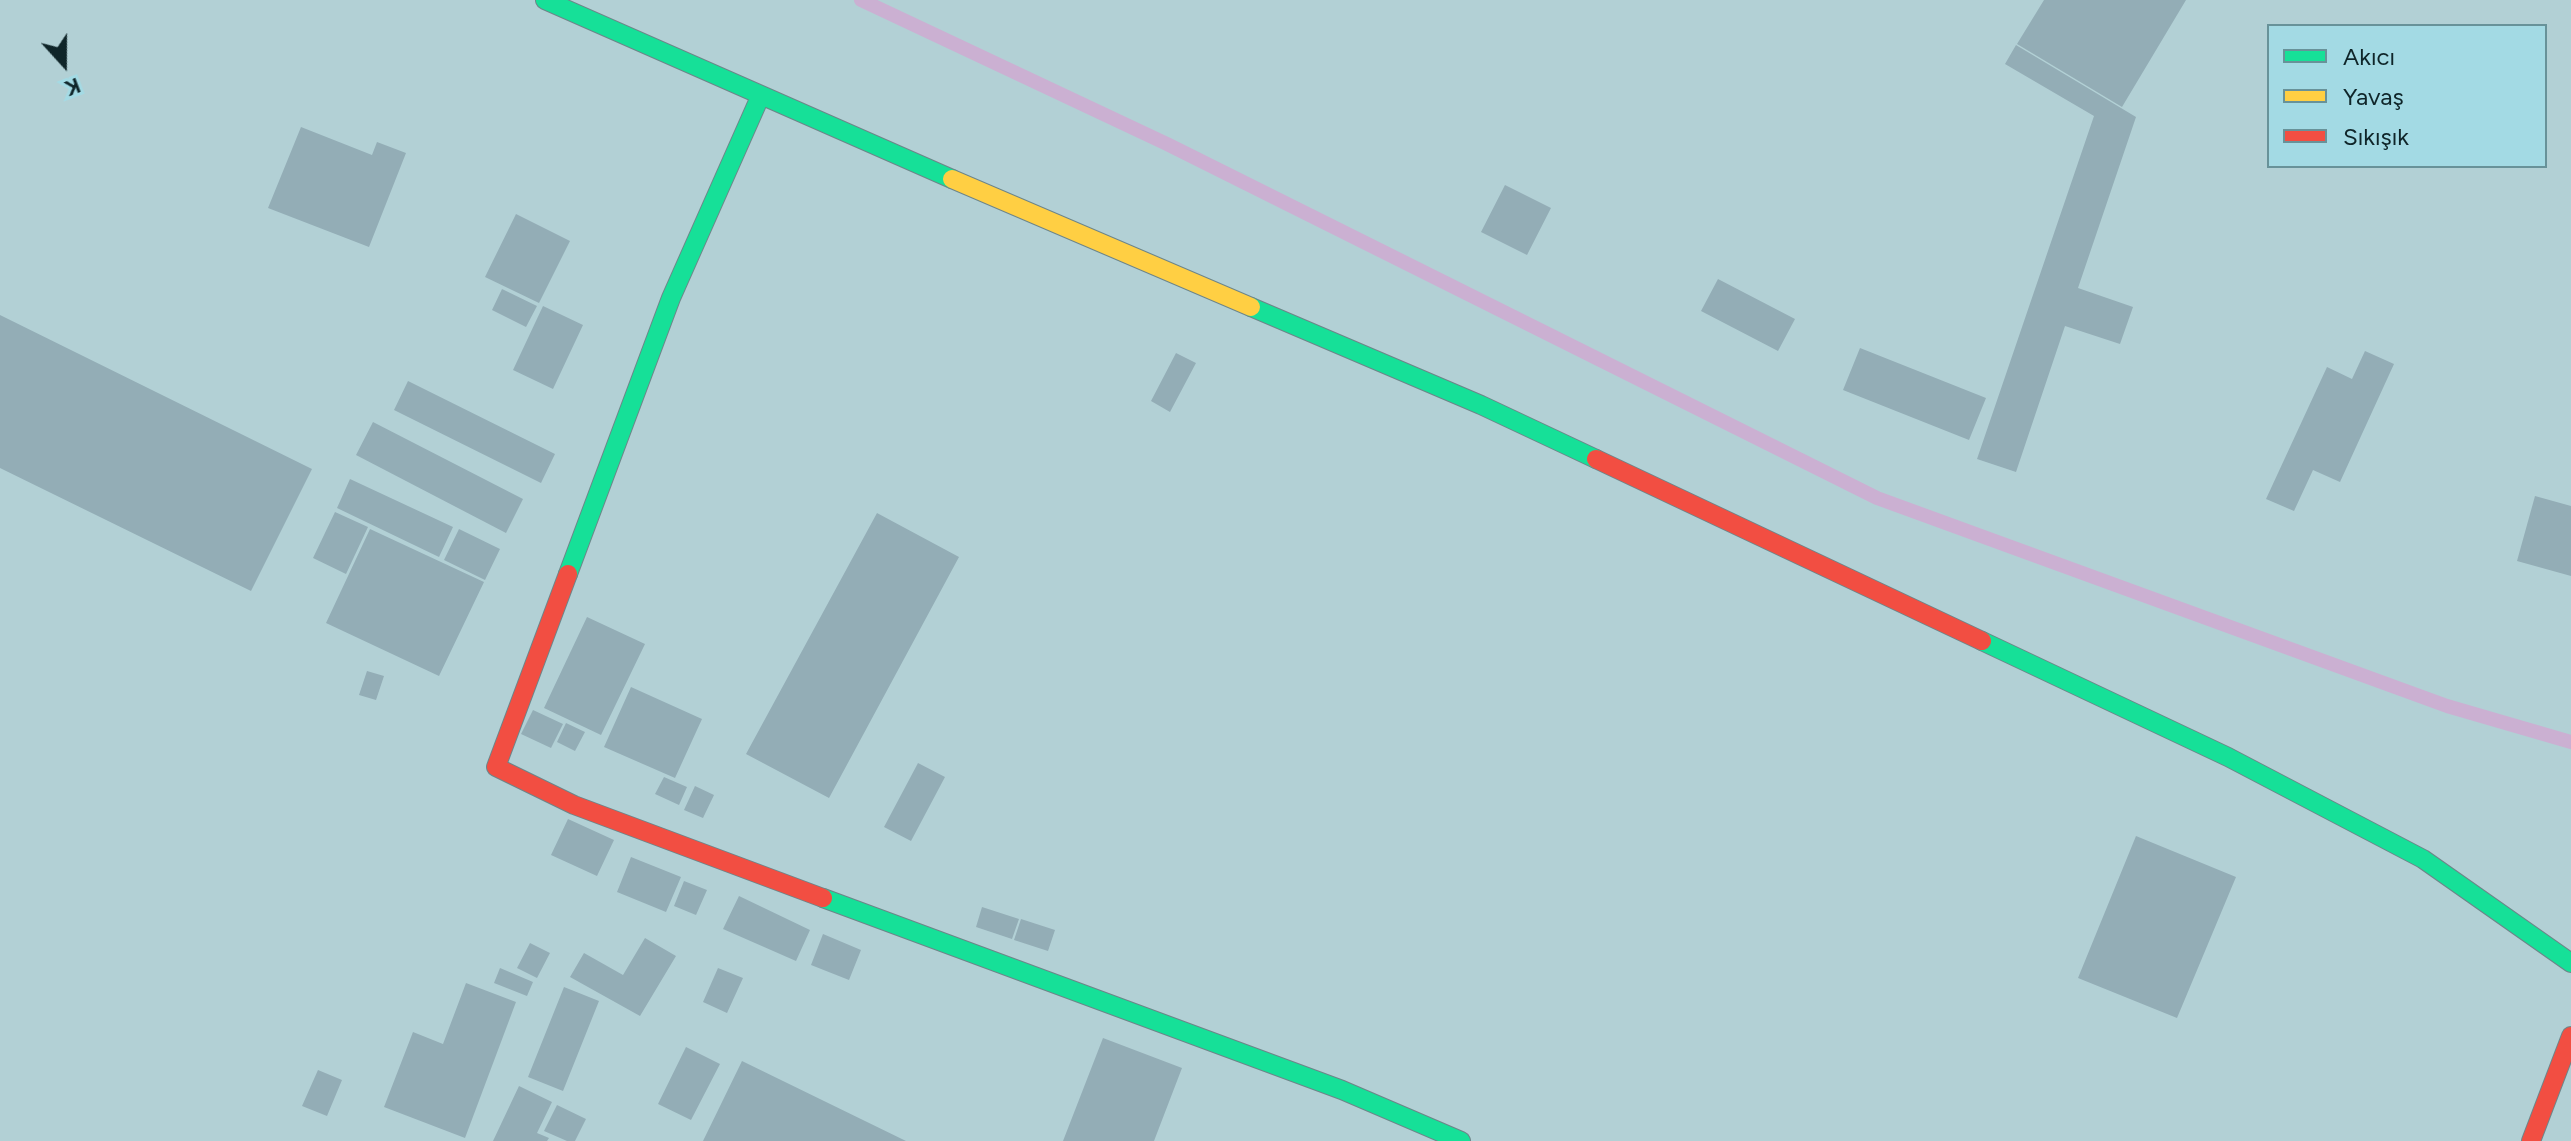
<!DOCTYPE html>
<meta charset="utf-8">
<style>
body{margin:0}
#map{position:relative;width:2571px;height:1141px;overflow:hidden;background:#b2d0d5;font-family:Figtree,sans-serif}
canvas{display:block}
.legend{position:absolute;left:2267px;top:24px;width:280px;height:144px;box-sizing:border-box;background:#a3dae4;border:2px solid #689299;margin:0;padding:10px 14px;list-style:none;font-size:24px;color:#0f2529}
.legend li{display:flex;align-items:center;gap:16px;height:40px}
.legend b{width:40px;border:2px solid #689299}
.north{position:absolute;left:24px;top:24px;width:80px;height:80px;-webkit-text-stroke:6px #a3dae4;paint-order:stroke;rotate:159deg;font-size:22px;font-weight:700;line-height:32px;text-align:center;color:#0f2529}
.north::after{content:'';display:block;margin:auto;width:28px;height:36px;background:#0f2529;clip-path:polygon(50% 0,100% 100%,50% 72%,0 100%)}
</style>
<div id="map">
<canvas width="2571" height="1141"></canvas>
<ul class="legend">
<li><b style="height:10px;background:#16e098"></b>Akıcı</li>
<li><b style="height:10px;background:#ffcf43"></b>Yavaş</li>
<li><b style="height:10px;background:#f24e42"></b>Sıkışık</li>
</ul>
<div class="north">K</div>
</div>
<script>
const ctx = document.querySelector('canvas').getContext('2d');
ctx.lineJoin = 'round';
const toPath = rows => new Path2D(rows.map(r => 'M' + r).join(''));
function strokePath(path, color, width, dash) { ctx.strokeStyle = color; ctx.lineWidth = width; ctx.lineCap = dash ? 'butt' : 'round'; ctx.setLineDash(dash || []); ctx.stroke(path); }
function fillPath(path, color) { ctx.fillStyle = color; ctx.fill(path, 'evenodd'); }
strokePath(toPath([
 [861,0,1167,144,1877,498,2447,706,2571,742]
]), '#cbb0d2', 14);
fillPath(toPath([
 [2044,0,2186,0,2122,107,2017,44],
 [2016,45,2136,117,2078,288,2133,307,2120,344,2065,326,2016,472,1977,459,2094,116,2005,64],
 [301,127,372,155,377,142,406,153,369,247,268,208],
 [1505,185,1551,208,1527,255,1481,232],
 [516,214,570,241,539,303,485,277],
 [1718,279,1795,319,1778,351,1701,311],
 [502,289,537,306,526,327,492,310],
 [543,306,583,325,553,389,513,370],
 [0,315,312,469,251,591,0,468],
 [1860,348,1986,398,1969,440,1843,390],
 [2365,351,2394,364,2340,482,2313,470,2294,511,2266,499,2327,367,2352,379],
 [1176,353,1196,363,1170,412,1151,401],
 [408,381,555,454,541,483,394,410],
 [373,422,523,499,506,533,356,455],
 [350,479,453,527,439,557,337,508],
 [2535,496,2571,506,2571,576,2517,561],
 [335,512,368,527,346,574,313,558],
 [877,513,959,557,829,798,746,754],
 [370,529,484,582,439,676,326,623],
 [459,529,500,549,485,580,444,560],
 [587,617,645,644,601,735,544,708],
 [367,671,384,676,376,700,359,695],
 [631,687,702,719,675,778,604,747],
 [533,710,563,724,551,748,521,734],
 [566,723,585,732,575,751,557,742],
 [918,763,945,777,911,841,884,827],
 [664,777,687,787,679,805,655,794],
 [695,786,714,795,703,818,684,810],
 [568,819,614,840,597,876,551,855],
 [2136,836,2236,877,2177,1018,2078,978],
 [631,857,681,877,666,912,617,892],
 [684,881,707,890,696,915,674,906],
 [739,896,810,930,796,961,723,929],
 [982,907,1019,919,1012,939,976,927],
 [1021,919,1055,930,1048,951,1014,940],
 [823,934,861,950,849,980,811,965],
 [645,938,676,956,640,1016,570,977,584,953,623,975],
 [530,943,550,953,537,978,517,968],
 [500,968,533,982,527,996,494,983],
 [718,968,743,978,727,1013,703,1002],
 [466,983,516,1002,465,1138,384,1107,413,1032,443,1044],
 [564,987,599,1001,563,1091,528,1077],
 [1103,1038,1182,1068,1154,1141,1063,1141],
 [686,1047,720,1064,691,1120,658,1104],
 [742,1061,906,1141,703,1141],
 [318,1070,342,1080,327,1116,302,1106],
 [519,1086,552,1102,537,1133,549,1138,547,1141,493,1141],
 [557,1105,586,1119,575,1141,567,1141,544,1131]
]), '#93adb6');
const fast = toPath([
 [545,0,952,179],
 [1251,307,1481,405,1596,459],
 [568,574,671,298,760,97],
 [1982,641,2228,757,2423,859,2571,963],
 [823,898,1342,1090,1461,1141]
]);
const slow = toPath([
 [952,179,1251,307]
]);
const jam = toPath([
 [1596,459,1982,641],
 [568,574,496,767,574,805,823,898],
 [2531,1141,2571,1036]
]);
strokePath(fast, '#6d8589', 20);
strokePath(slow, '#6d8589', 20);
strokePath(jam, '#6d8589', 20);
strokePath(fast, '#16e098', 18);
strokePath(slow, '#ffcf43', 18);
strokePath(jam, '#f24e42', 18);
</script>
